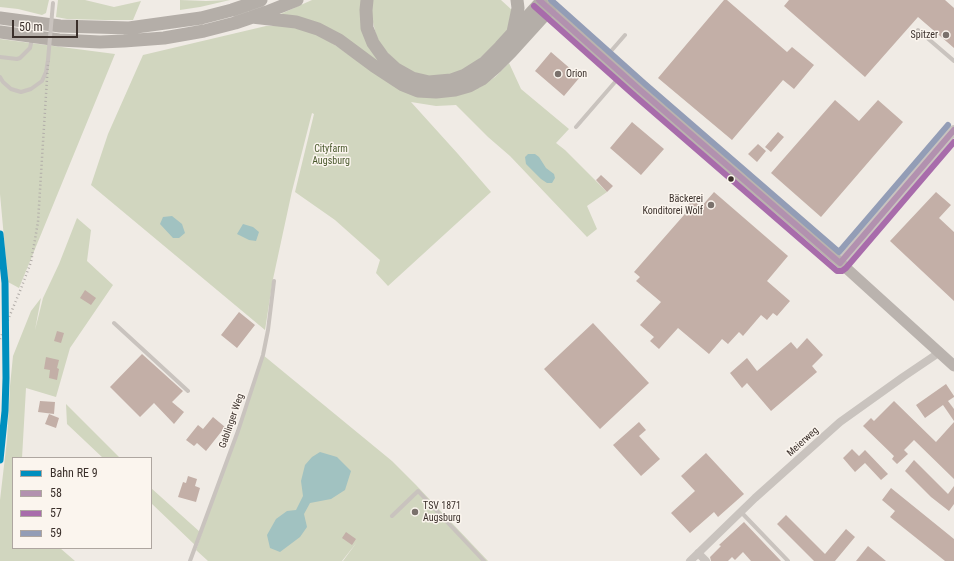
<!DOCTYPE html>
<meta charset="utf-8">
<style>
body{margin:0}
#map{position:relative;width:954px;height:561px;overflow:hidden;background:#f0ebe5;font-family:"Roboto Condensed",sans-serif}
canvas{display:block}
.legend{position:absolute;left:12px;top:457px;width:140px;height:92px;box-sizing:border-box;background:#fbf5ee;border:1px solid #aea6a0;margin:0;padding:5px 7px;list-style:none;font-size:12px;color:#3b302b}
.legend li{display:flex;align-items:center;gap:8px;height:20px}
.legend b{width:20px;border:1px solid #aea6a0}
.scale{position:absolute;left:12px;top:20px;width:66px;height:18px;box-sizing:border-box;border:2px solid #3b302b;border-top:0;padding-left:5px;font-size:12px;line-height:14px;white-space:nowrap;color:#3b302b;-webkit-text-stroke:3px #fbf5ee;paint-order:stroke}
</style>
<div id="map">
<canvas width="954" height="561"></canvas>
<ul class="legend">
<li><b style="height:5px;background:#008fbf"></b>Bahn RE 9</li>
<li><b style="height:5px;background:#b291af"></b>58</li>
<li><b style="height:5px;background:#a86cab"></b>57</li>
<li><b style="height:5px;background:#939db6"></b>59</li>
</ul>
<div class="scale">50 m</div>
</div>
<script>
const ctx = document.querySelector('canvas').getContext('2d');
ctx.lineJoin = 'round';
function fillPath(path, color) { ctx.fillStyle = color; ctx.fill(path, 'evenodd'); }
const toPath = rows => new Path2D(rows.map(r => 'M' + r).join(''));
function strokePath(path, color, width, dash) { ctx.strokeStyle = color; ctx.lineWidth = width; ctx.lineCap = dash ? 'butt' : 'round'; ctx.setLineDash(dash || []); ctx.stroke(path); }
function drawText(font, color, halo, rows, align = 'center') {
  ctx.font = font + ' "Roboto Condensed",sans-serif'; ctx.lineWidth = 3; ctx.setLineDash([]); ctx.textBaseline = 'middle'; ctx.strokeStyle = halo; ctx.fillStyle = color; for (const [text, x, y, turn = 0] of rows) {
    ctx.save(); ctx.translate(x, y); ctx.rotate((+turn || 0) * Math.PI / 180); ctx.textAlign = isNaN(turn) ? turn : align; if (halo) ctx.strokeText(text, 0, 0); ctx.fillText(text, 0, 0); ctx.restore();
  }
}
fillPath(toPath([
 [0,0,49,0,46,13,42,15,18,9,0,7],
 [58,0,85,0,114,7,141,1,133,20,105,20,67,19,56,17],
 [180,0,206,1,230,0,200,7,180,10],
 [312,0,363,0,379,59,445,87,373,59,276,16],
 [372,0,501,0,513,11,511,24,504,36,468,69,439,78,417,75,401,66,382,47,376,35,372,18],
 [266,26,287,26,319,34,381,77,479,88,495,77,509,63,521,89,569,129,556,143,565,150,607,192,587,206,597,229,587,237,510,156,488,137,456,105,436,106,411,102,458,154,491,192,388,286,376,273,380,260,335,220,295,192,314,114,312,113,292,191,273,279,265,330,91,185,108,134,143,55],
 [0,39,115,54,19,288,8,282,0,194],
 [77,218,91,230,87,261,113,285,70,348,56,397,26,388,22,458,13,458,13,548,60,548,75,561,0,561,0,500,7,440,10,386,13,356,31,311,41,298,35,330,43,298,59,264],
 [263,355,392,461,416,485,488,561,343,561,357,542,342,561,208,561,196,550],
 [66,404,120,458,103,458,67,424],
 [151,488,200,532,195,545,151,503]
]), '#d1d6bf');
fillPath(toPath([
 [528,154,535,154,539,157,546,168,554,174,555,178,552,183,547,183,541,179,526,164,525,157],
 [172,216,182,224,185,233,179,238,173,238,160,224,163,217],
 [243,224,253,227,259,232,256,241,249,240,237,234],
 [320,452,337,457,351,471,345,490,331,499,310,503,304,514,307,527,300,537,280,552,270,548,267,535,276,519,287,511,296,510,303,496,301,481,305,465,312,457]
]), '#a1c2c1');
fillPath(toPath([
 [724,0,727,0,787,52,792,47,814,65,794,89,783,80,732,140,658,78],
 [789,0,945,0,954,8,954,48,918,17,865,77,784,6],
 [551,52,580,77,564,96,535,71],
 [835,100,859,121,878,100,903,122,821,217,771,173],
 [632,122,664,149,641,175,610,148],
 [778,132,784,137,771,152,765,147],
 [758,144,766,151,757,162,748,154],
 [601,175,613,186,607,192,596,180],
 [714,192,788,256,767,281,790,301,777,316,773,313,767,320,761,315,743,336,739,332,728,344,722,339,709,354,678,328,659,349,650,341,654,337,640,325,661,302,636,281,640,277,634,272,691,207,688,205,693,200,701,207],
 [936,192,951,205,939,218,954,232,954,301,890,241],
 [85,290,96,298,91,305,80,298],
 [239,312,255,325,237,348,221,335],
 [593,323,649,383,600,429,544,369],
 [57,331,64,333,61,343,54,341],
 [807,338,823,355,812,366,817,372,771,411,747,383,742,388,730,373,747,358,757,371,791,342,797,349],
 [142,354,183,391,172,402,184,412,174,424,154,403,140,417,110,387],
 [46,357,59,360,57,368,59,369,57,380,49,378,50,370,44,369],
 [946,384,954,396,954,397,948,401,954,409,954,421,943,405,925,418,916,405],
 [40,401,55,402,54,414,38,412],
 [894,401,936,442,954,422,954,479,914,440,904,450,908,454,897,464,892,459,894,456,863,426,871,418,874,421],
 [49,414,59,418,56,428,45,424],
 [213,417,225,427,206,451,197,443,194,446,186,440,198,425,203,429],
 [639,422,646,430,639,436,660,459,641,476,613,445],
 [852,449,859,456,865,450,888,474,881,480,865,463,855,472,843,458],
 [706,453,744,494,718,517,714,512,690,533,671,513,695,491,681,476],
 [914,460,948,494,954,486,954,504,949,511,931,497,905,471],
 [188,476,197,479,195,486,200,488,196,502,178,497,183,482,186,483],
 [891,488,954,539,954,561,945,561,890,517,895,511,882,500],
 [786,515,825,554,846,529,855,537,835,561,814,561,777,524],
 [744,522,781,561,751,561,743,552,735,560,732,557,728,561,711,561,710,557,721,546,719,545],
 [346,532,356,539,352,545,342,538],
 [868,546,886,561,856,561]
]), '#c3afa7');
strokePath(toPath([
 [918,30,954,61],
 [0,57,17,59,20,58,30,48,32,39],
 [605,58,625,35],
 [0,77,3,82,11,89,21,92,31,89,42,81,46,72,48,60],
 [576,127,622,74],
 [114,323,188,391],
 [741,512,788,561],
 [392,516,418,491,484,561],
 [190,561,238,431,263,355,268,330,274,281]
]), '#c9c3be', 4);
strokePath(toPath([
 [698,553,706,561],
 [690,561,755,498,840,422,903,377,940,352]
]), '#c9c3be', 8);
strokePath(toPath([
 [840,263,954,130]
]), '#c9c3be', 10);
strokePath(toPath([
 [544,4,640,90,834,257,954,366]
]), '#bab3ae', 11);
strokePath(toPath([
 [367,0,366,10,367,28,373,43,383,57,396,69,412,78,429,82,451,80,465,75,484,63,500,47,541,2],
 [252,17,296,22,318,29,339,40,374,66,403,85,418,91,436,92,455,90,469,86,482,79,497,66,511,52,550,9],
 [0,18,60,26,129,28,201,18,232,10,261,0],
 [0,32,59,40,100,42,124,41,164,38,204,31,235,23,267,12,297,0],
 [513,32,518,8,517,0]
]), '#b4aea8', 13);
strokePath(toPath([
 [0,339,20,291,31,262,38,222,50,31,53,3]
]), '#b1aca8', 2.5, [1, 3]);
strokePath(toPath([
 [48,60,53,3]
]), '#c9c3be', 4);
strokePath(toPath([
 [539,0,640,90,840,263],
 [840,263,954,130]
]), '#b291af', 6);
strokePath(toPath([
 [534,6,635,96,837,271,842,271,846,268,954,142]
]), '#a86cab', 6);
strokePath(toPath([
 [551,0,645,84,839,252,948,125]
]), '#939db6', 6);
strokePath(toPath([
 [0,234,5,283,6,378,5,411,0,460]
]), '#008fbf', 7);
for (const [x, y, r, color] of [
 [946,35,4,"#7a716c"],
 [558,74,4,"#7a716c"],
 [731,179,3.5,"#3b302b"],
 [711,205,4,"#7a716c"],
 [415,512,4,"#7a716c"]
]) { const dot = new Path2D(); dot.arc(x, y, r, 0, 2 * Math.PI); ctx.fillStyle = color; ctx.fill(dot); strokePath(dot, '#fbf5ee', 1.5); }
drawText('10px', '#3b302b', '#fbf5ee', [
 ["Spitzer",938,35],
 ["Orion",566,74,"left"],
 ["Bäckerei",703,199],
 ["Konditorei Wolf",703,211],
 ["TSV 1871",423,506,"left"],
 ["Augsburg",423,518,"left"]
], 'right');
drawText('10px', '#4a5a2e', '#fbf5ee', [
 ["Cityfarm",331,149],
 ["Augsburg",331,161]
]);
drawText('10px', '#3b302b', '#fbf5ee', [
 ["Gablinger Weg",232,421,-71],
 ["Meierweg",803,442,-42]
]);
</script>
